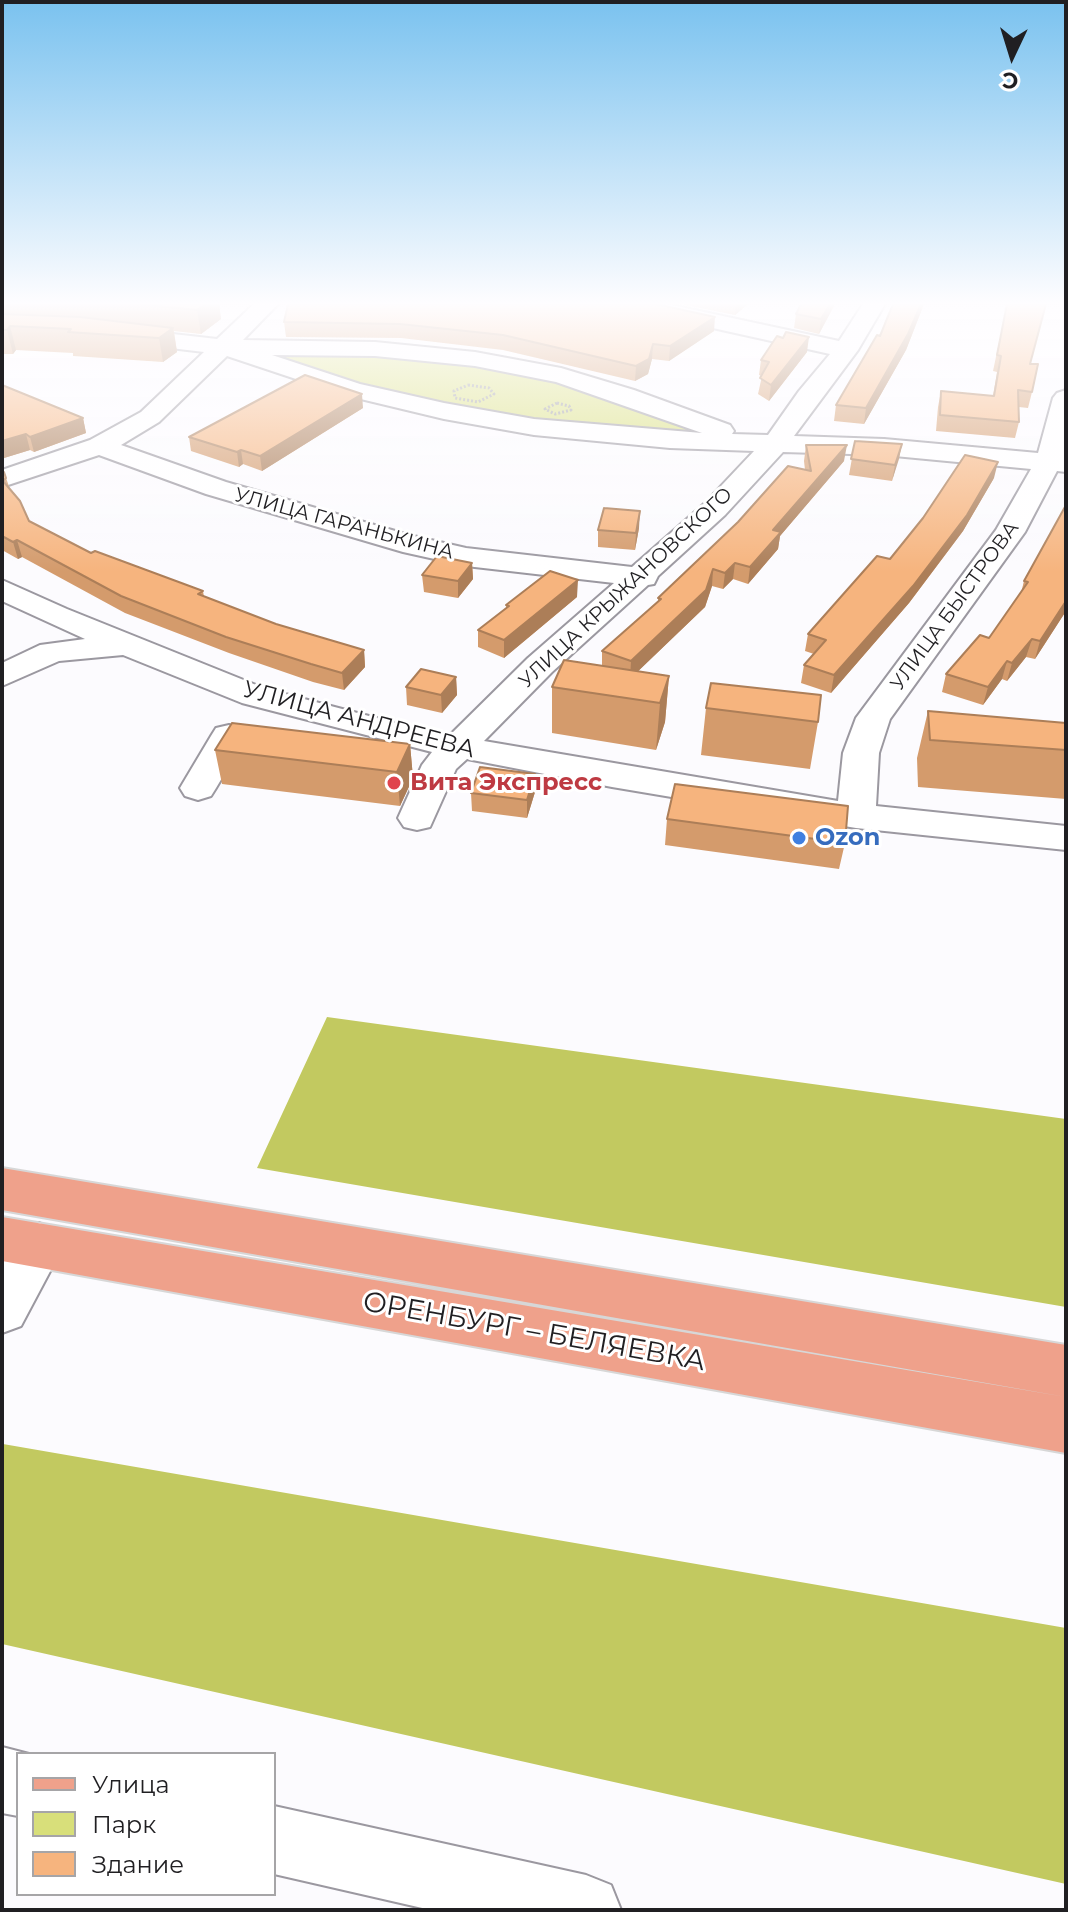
<!DOCTYPE html>
<meta charset="utf-8">
<style>
body{margin:0}
#map{position:relative;width:1068px;height:1912px;overflow:hidden;background:#fcfbfe;font-family:Montserrat,sans-serif}
canvas{display:block}
.frame{position:absolute;inset:0;border:4px solid #201f22;pointer-events:none}
.legend{position:absolute;left:16px;top:1752px;width:260px;height:144px;box-sizing:border-box;background:#fff;border:2px solid #a6a5a7;margin:0;padding:10px 14px;list-style:none;font-size:24px;color:#201f22}
.legend li{display:flex;align-items:center;gap:16px;height:40px}
.legend b{width:40px;border:2px solid #a6a5a7}
.north{position:absolute;left:972px;top:16px;width:80px;height:80px;-webkit-text-stroke:6px #fff;paint-order:stroke;rotate:184deg;font-size:22px;font-weight:700;line-height:32px;text-align:center;color:#201f22}
.north::after{content:'';display:block;margin:auto;width:28px;height:36px;background:#201f22;clip-path:polygon(50% 0,100% 100%,50% 72%,0 100%)}
</style>
<div id="map">
<canvas width="1068" height="1912"></canvas>
<div class="frame"></div>
<ul class="legend">
<li><b style="height:10px;background:#efa18b"></b>Улица</li>
<li><b style="height:22px;background:#d8df7a"></b>Парк</li>
<li><b style="height:22px;background:#f6b47e"></b>Здание</li>
</ul>
<div class="north">С</div>
</div>
<script>
const ctx = document.querySelector('canvas').getContext('2d');
ctx.lineJoin = 'round';
function fillPath(path, color) { ctx.fillStyle = color; ctx.fill(path, 'evenodd'); }
const toPath = rows => new Path2D(rows.map(r => 'M' + r).join(''));
function strokePath(path, color, width, dash) { ctx.strokeStyle = color; ctx.lineWidth = width; ctx.lineCap = dash ? 'butt' : 'round'; ctx.setLineDash(dash || []); ctx.stroke(path); }
function drawText(font, color, halo, rows, align = 'center') {
  ctx.font = font + ' Montserrat,sans-serif'; ctx.lineWidth = 6; ctx.setLineDash([]); ctx.textBaseline = 'middle'; ctx.strokeStyle = halo; ctx.fillStyle = color; for (const [text, x, y, turn = 0] of rows) {
    ctx.save(); ctx.translate(x, y); ctx.rotate((+turn || 0) * Math.PI / 180); ctx.textAlign = isNaN(turn) ? turn : align; if (halo) ctx.strokeText(text, 0, 0); ctx.fillText(text, 0, 0); ctx.restore();
  }
}
fillPath(toPath([
 [273,352,386,352,558,379,707,431,698,438,449,410,269,359]
]), '#d8df7a');
fillPath(toPath([
 [327,1017,1066,1119,1066,1307,257,1168],
 [3,1444,1066,1628,1066,1884,2,1644]
]), '#c2c960');
const minor = toPath([
 [254,304,278,304,243,340,375,342,475,352,561,368,634,390,730,425,734,431,732,434,768,435,799,391,830,354,636,311,625,304,667,304,839,341,863,304,885,304,858,350,794,436,884,439,1038,453,1053,398,1057,393,1066,390,1066,472,1057,471,1025,532,890,719,879,753,876,806,1066,826,1066,850,856,828,612,787,467,759,456,769,430,827,417,830,404,827,398,818,422,765,432,752,242,703,123,655,59,661,2,686,2,663,40,645,85,639,2,601,2,580,67,609,266,689,407,726,451,734,528,658,614,583,466,566,403,552,206,494,99,455,2,487,2,470,90,440,141,412,204,352,120,342,112,340,108,335,112,330,120,328,217,339,254,304],
 [272,355,375,356,475,366,556,382,702,433,534,419,444,403,360,384,272,355],
 [227,356,344,395,444,419,534,435,670,448,754,451,705,503,632,567,466,548,409,535,226,482,121,445,159,422,227,356],
 [783,452,884,455,1031,469,996,530,856,718,843,753,838,801,484,741,552,672,648,585,654,584,658,576,725,515,783,452],
 [229,725,242,728,247,736,216,788,211,796,198,800,185,796,180,788,211,736,216,728,229,725],
 [39,1223,57,1230,64,1245,21,1326,2,1333,2,1262,21,1230,39,1223],
 [2,1747,29,1754,18,1754,18,1816,2,1813,2,1747],
 [274,1806,586,1875,611,1885,621,1910,431,1910,274,1874,274,1806]
]);
const major = toPath([
 [2,1168,1066,1345,1066,1397,2,1210,2,1168],
 [2,1217,1066,1397,1066,1453,2,1261,2,1217]
]);
strokePath(minor, '#9b98a0', 4);
strokePath(major, '#d7d7d7', 4);
strokePath(toPath([
 [468,385,489,388,494,394,478,402,455,398,454,391,468,385],
 [557,403,569,406,571,410,555,414,545,409,557,403]
]), '#99989b', 3, [2, 2]);
fillPath(minor, '#fff');
fillPath(major, '#efa18b');
fillPath(toPath([
 [2,304,219,304,221,319,201,334,174,331,177,352,163,362,73,356,73,353,16,350,13,354,2,354],
 [288,304,714,331,669,361,652,359,648,374,635,381,503,350,401,338,286,337,284,322],
 [681,304,748,304,735,315],
 [835,304,819,334,794,328,796,314],
 [893,304,924,304,906,350,864,424,834,421,836,405,880,336],
 [1007,304,1030,364,1032,392,1028,408,1019,407,1019,422,1015,438,936,431,938,407,941,391,993,396,997,372,993,371],
 [807,352,769,401,758,394,762,376,759,375,761,360],
 [2,385,83,418,86,433,34,452,30,450,4,458,2,457],
 [363,408,262,471,243,464,239,467,191,451,189,437],
 [855,441,902,444,892,481,849,475],
 [806,445,844,461,780,536,778,549,748,584,733,579,723,589,712,586,705,607,638,671,669,676,665,722,656,750,552,733,552,687,602,666,602,651,658,601,658,598,805,470,804,461],
 [2,472,6,478,10,489,29,521,91,553,203,591,204,597,276,624,364,650,365,667,344,690,313,682,229,653,125,613,22,557,18,559,2,550],
 [994,478,963,531,909,603,831,693,801,683,804,665,814,654,805,651,808,634,890,559],
 [1066,505,1066,611,1035,659,1026,657,1007,681,1002,679,983,705,942,692,946,674,989,638,1021,593,1024,581],
 [639,528,635,550,598,547,598,530],
 [472,563,473,579,458,598,424,592,422,575],
 [577,597,504,658,478,647,478,630,506,609,506,605],
 [456,677,457,695,442,713,407,705,406,687],
 [706,708,818,722,810,769,701,755],
 [928,711,1066,723,1066,799,918,787,917,758],
 [410,744,413,778,400,806,222,784,215,750],
 [535,774,535,792,527,818,472,811,471,793],
 [667,819,845,843,839,869,665,845]
]), '#d49b6c');
fillPath(toPath([
 [206,304,219,304,221,319,201,334,197,310],
 [736,304,748,304,735,315],
 [830,304,835,304,819,334,821,319],
 [921,304,924,304,906,350,864,424,866,408],
 [715,317,714,331,669,361,670,346],
 [10,326,16,350,13,354,7,330],
 [173,328,177,352,163,362,159,338],
 [809,337,807,352,769,401,771,385],
 [653,344,652,359,648,374,635,381,636,366],
 [362,394,363,408,262,471,260,456],
 [83,418,86,433,34,452,30,437],
 [26,434,30,450,4,458,2,451,2,441],
 [902,444,899,459,892,481,895,465],
 [847,445,844,461,780,536,778,549,748,584,750,567,773,530],
 [241,450,243,464,239,467,237,452],
 [998,462,994,478,963,531,909,603,831,693,834,675],
 [640,511,639,528,635,550,636,533],
 [17,540,22,557,18,559,13,542],
 [472,563,473,579,458,598,458,581],
 [735,563,733,579,723,589,725,573],
 [713,569,712,586,705,607,630,679,631,661],
 [578,580,577,597,504,658,504,640],
 [1066,601,1066,611,1035,659,1040,641],
 [1032,639,1026,657,1007,681,1012,663],
 [364,650,365,667,344,690,342,673],
 [1007,661,1002,679,983,705,988,687],
 [669,676,665,722,656,750,660,703],
 [456,677,457,695,442,713,441,695],
 [410,744,413,778,400,806,397,772],
 [535,774,535,792,527,818,527,800]
]), '#ac7e58');
const building = toPath([
 [139,304,206,304,197,310,139,304],
 [288,304,656,304,715,317,670,346,653,344,649,359,636,366,503,335,400,324,284,322,288,304],
 [801,304,830,304,821,319,796,314,801,304],
 [893,304,921,304,908,334,866,408,836,405,877,335,880,336,893,304],
 [1007,304,1046,304,1030,364,1038,364,1032,392,1018,390,1019,422,940,415,941,391,994,396,1001,356,997,355,1007,304],
 [2,314,80,317,173,328,159,338,68,332,71,329,10,326,7,330,2,330,2,314],
 [786,332,809,337,771,385,760,378,769,362,761,360,777,336,783,338,786,332],
 [305,375,362,394,260,456,241,450,237,452,189,437,305,375],
 [2,385,83,418,30,437,26,434,2,441,2,385],
 [855,441,902,444,895,465,851,459,855,441],
 [806,445,847,445,773,530,781,532,750,567,735,563,725,573,713,569,706,590,631,661,602,651,661,599,658,598,738,522,788,466,811,471,806,445],
 [965,455,998,462,967,515,913,586,834,675,804,665,826,640,808,634,877,556,890,559,923,518,965,455],
 [2,472,4,472,6,478,3,481,20,501,29,521,91,553,95,551,203,591,198,594,276,624,364,650,342,673,311,664,226,637,121,596,17,540,13,542,2,536,2,472],
 [1066,505,1066,601,1040,641,1032,639,1012,663,1007,661,988,687,946,674,980,635,989,638,1028,582,1024,581,1066,505],
 [604,508,640,511,636,533,598,530,604,508],
 [437,556,472,563,458,581,422,575,437,556],
 [550,571,578,580,504,640,478,630,509,606,506,605,550,571],
 [564,660,669,676,660,703,552,687,564,660],
 [421,669,456,677,441,695,406,687,421,669],
 [711,683,821,695,818,722,706,708,711,683],
 [928,711,1066,723,1066,750,930,740,928,711],
 [232,723,410,744,397,772,215,750,232,723],
 [480,767,535,774,527,800,471,793,480,767],
 [675,784,848,806,845,843,667,819,675,784]
]);
fillPath(building, '#f6b47e');
strokePath(building, '#ac7e58', 2);
const sky = ctx.createLinearGradient(0, 0, 0, 572);
sky.addColorStop(0, '#7ac2ef');
sky.addColorStop(0.53, '#fefdff');
sky.addColorStop(1, '#fefdff00');
ctx.fillStyle = sky;
ctx.fillRect(0, 0, 1068, 572);
for (const [x, y, r, color] of [
 [394,783,8,"#e0444e"],
 [799,838,8,"#3f7fe0"]
]) { const dot = new Path2D(); dot.arc(x, y, r, 0, 2 * Math.PI); ctx.fillStyle = color; ctx.fill(dot); strokePath(dot, '#fff', 3); }
drawText('20px', '#201f22', '#fff', [
 ["УЛИЦА ГАРАНЬКИНА",344,524,15],
 ["УЛИЦА КРЫЖАНОВСКОГО",626,588,-43],
 ["УЛИЦА БЫСТРОВА",955,606,-54]
]);
drawText('24px', '#201f22', '#fff', [
 ["УЛИЦА АНДРЕЕВА",359,720,15]
]);
drawText('bold 24px', '#be3a42', '#fff', [
 ["Вита Экспресс",410,783]
], 'left');
drawText('bold 24px', '#366cbe', '#fff', [
 ["Ozon",815,838]
], 'left');
drawText('28px', '#201f22', '#fff', [
 ["ОРЕНБУРГ – БЕЛЯЕВКА",534,1332,10]
]);
</script>
